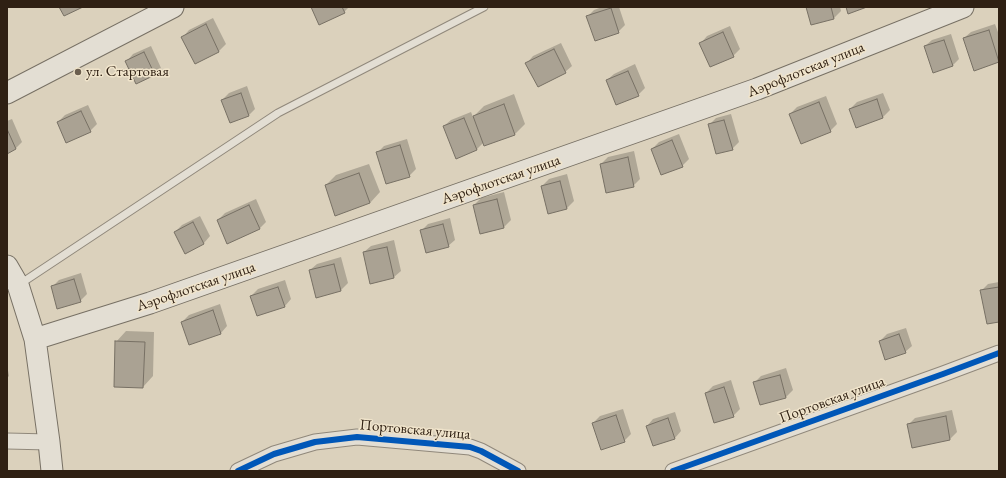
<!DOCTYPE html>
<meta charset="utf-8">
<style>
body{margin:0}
#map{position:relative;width:1006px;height:478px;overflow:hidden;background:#dbd1bc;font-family:"EB Garamond",serif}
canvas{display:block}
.frame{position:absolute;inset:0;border:8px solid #2f2013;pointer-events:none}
</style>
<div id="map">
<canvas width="1006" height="478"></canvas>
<div class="frame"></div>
</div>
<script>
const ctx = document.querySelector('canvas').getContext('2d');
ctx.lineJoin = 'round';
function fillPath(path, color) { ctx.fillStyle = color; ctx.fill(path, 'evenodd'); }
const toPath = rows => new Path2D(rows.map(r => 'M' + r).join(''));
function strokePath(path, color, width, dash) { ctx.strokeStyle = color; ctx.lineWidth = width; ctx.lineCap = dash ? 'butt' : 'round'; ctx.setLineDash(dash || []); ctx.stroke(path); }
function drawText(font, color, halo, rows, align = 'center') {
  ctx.font = font + ' "EB Garamond",serif'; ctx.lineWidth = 3; ctx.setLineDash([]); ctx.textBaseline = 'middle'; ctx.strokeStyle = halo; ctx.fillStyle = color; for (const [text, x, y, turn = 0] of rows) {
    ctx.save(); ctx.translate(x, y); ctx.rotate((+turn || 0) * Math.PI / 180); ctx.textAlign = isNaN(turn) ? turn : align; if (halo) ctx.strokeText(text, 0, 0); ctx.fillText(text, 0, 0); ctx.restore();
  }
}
fillPath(toPath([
 [312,7,349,7,344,12],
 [602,7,619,7,625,25,618,32,587,17,594,10],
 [807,7,840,7,841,11,834,18,812,24],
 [213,18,226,44,219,51,195,62,183,37,189,30],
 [995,24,999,35,999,61,964,38,971,32],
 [730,26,740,49,733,56,701,43,707,36],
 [951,34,959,59,952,66,925,46,932,40],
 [561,43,572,66,565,72,527,63,533,56],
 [151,46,161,68,154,75,127,61,133,54],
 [635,64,645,88,638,95,607,80,614,74],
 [247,86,255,109,249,115,222,100,229,93],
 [883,93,890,110,883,117,857,126,850,109,857,102],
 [514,94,525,124,515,134,484,142,477,149,444,126,451,120,471,112,473,117,484,106],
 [826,96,837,124,830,131,790,114,797,107],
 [88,105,97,124,90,131,58,122,65,115],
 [731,114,739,142,732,149,709,125,716,118],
 [12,119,22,142,16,148,7,152,7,121],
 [679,134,689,159,682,166,652,149,659,142],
 [407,139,416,169,409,176,377,153,384,146],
 [634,151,640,179,633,186,601,164,608,157],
 [369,164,380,192,370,203,326,185,336,175],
 [567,174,574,201,567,208,549,212,542,186,549,179],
 [504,192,511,220,504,227,481,233,474,205,481,198],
 [256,199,266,222,260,228,218,220,225,213],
 [200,216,210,236,204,243,185,252,175,232,182,225],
 [450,218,455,240,448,246,422,230,428,224],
 [394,240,401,271,394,277,364,252,371,246],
 [341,257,348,283,341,290,316,296,310,270,317,264],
 [81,273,87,294,80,301,52,287,59,280],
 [285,280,291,299,285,306,251,296,258,289],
 [999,282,999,321,981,291,988,284],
 [220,304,227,326,221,333,189,343,182,322,189,315],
 [906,328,912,346,905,352,880,341,887,334],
 [126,331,154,332,153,376,143,387,116,342],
 [7,365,9,376,7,378],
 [786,368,793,390,786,397,761,404,754,383,761,376],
 [731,380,740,409,733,416,706,393,713,386],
 [623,409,631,434,624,441,593,423,600,416],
 [952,410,957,432,950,439,908,425,915,418],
 [675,412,681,431,675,438,653,445,647,426,653,419]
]), '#0003');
const building = toPath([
 [59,7,83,7,64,16,59,7],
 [311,7,342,7,345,13,319,25,311,7],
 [806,7,831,7,834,19,811,25,806,7],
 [846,7,867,7,848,14,846,7],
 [611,8,619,33,595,41,586,16,611,8],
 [206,24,219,52,195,64,181,37,206,24],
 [989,30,999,62,974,71,963,38,989,30],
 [723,32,734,57,710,67,699,43,723,32],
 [944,40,953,66,933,73,924,46,944,40],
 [554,49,566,73,538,87,525,63,554,49],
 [144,52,155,75,136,84,125,61,144,52],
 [628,71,639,96,616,105,606,80,628,71],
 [241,93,249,116,230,123,221,100,241,93],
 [877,99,883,118,856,128,849,109,877,99],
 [819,102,831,132,801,144,789,114,819,102],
 [504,104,515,135,484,146,473,116,504,104],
 [81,111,91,132,66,143,57,122,81,111],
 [464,118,477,150,456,159,443,126,464,118],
 [724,120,733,150,716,154,708,124,724,120],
 [7,129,16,149,7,154,7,129],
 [672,140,683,167,661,175,651,149,672,140],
 [400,145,410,177,386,184,376,152,400,145],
 [628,157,634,187,606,193,600,164,628,157],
 [359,173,370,203,335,216,325,185,359,173],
 [560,181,567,209,548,214,541,186,560,181],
 [497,199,504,228,480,234,473,205,497,199],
 [249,205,260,229,227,244,217,220,249,205],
 [193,222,204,244,185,254,174,232,193,222],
 [443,224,449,247,426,253,420,230,443,224],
 [387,247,394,278,370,284,363,252,387,247],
 [334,264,341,291,316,298,309,270,334,264],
 [74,279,81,302,57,309,51,286,74,279],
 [278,287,285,307,257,316,250,296,278,287],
 [999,287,999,322,987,324,980,290,999,287],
 [213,310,221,334,189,345,181,322,213,310],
 [899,334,906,353,885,360,879,341,899,334],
 [115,341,145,342,143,388,114,387,115,341],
 [780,375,786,398,760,405,753,382,780,375],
 [724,387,734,417,714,423,705,393,724,387],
 [616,415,625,442,601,450,592,423,616,415],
 [946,416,950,440,912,448,907,424,946,416],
 [668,418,675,439,653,446,646,426,668,418]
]);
fillPath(building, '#aaa293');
strokePath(building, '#777064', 1);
const service = toPath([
 [20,284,278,113,484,7]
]);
const minor = toPath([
 [7,441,49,442],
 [238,471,274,454,315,442,357,437,470,447,481,451,518,471],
 [673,471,943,374,999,353]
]);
const secondary = toPath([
 [7,93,173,7],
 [7,266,18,285,35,339,49,442,52,471],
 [35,339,150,303,757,89,963,7]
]);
strokePath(service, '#90887b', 9);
strokePath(minor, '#90887b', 17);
strokePath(secondary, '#777064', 23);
strokePath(service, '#e3ded3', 7);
strokePath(minor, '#e3ded3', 15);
strokePath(secondary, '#e3ded3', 21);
strokePath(toPath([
 [238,471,274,454,315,442,357,437,470,447,481,451,518,471],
 [673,471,943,374,999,353]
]), '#0057b8', 6);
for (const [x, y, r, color] of [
 [78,72,4,"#6b5e4e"]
]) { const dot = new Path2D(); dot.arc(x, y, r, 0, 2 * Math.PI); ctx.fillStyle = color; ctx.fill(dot); strokePath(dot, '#f0e4cb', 1.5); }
drawText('15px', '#2f2013', '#f0e4cb', [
 ["Аэрофлотская улица",806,70,-22],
 ["Аэрофлотская улица",501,180,-19],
 ["Аэрофлотская улица",196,287,-19],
 ["Портовская улица",832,400,-20],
 ["Портовская улица",415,430,5]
]);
drawText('15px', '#2f2013', '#f0e4cb', [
 ["ул. Стартовая",86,72]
], 'left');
</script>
